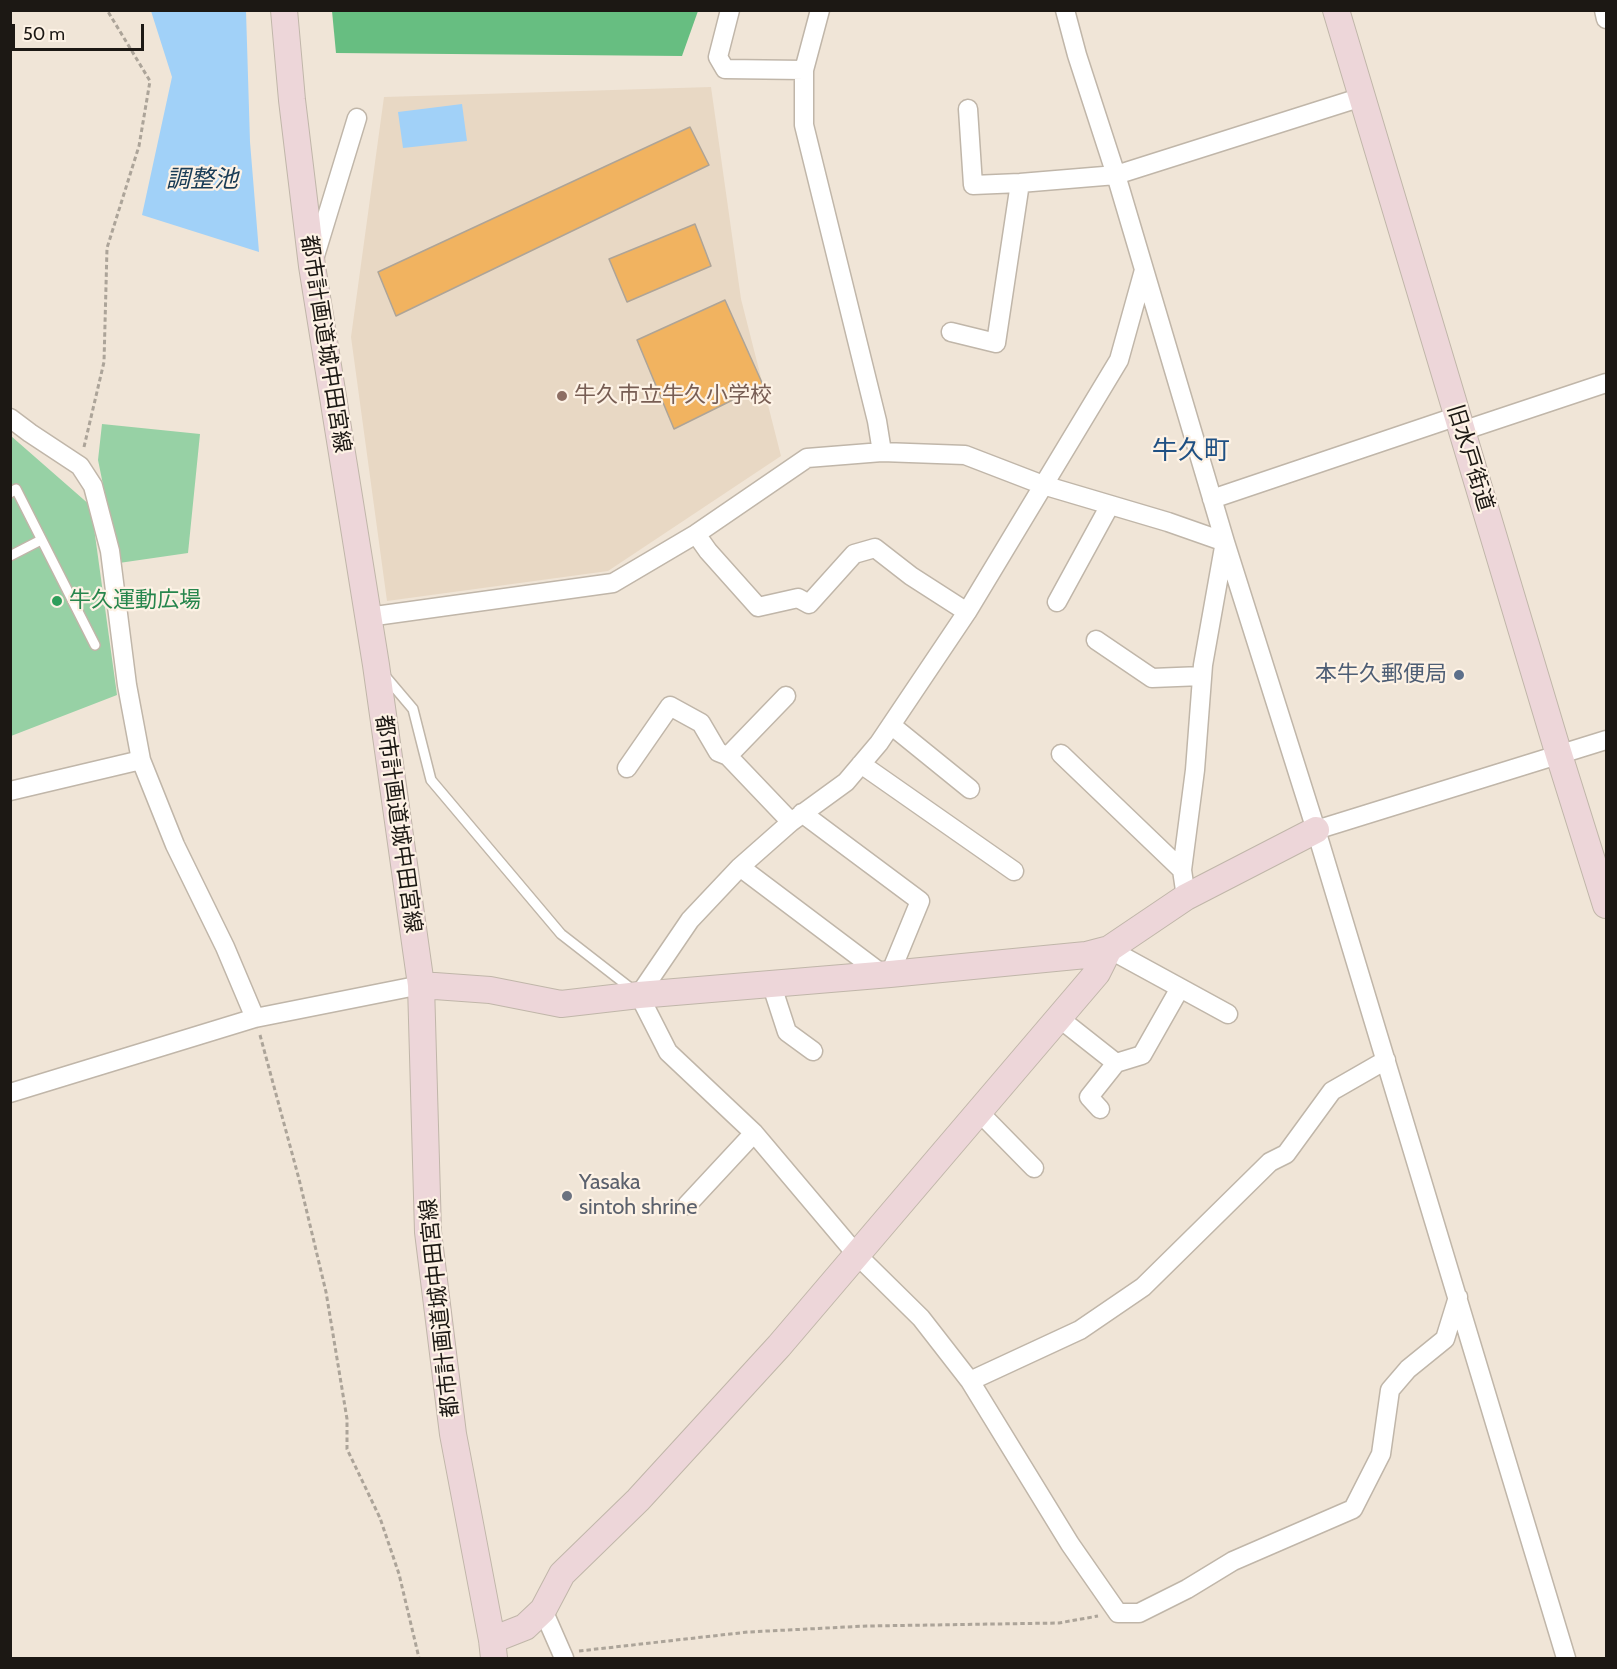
<!DOCTYPE html>
<meta charset="utf-8">
<style>
body{margin:0}
#map{position:relative;width:1617px;height:1669px;overflow:hidden;background:#f0e5d7;font-family:Cabin,sans-serif}
canvas{display:block}
.frame{position:absolute;inset:0;border:12px solid #1c1814;pointer-events:none}
.scale{position:absolute;left:12px;top:24px;width:132px;height:27px;box-sizing:border-box;border:3px solid #1c1814;border-top:0;padding-left:8px;font-size:18px;line-height:21px;white-space:nowrap;color:#1c1814;-webkit-text-stroke:4px #fdf2e5;paint-order:stroke}
</style>
<div id="map">
<canvas width="1617" height="1669"></canvas>
<div class="frame"></div>
<div class="scale">50 m</div>
</div>
<script>
const ctx = document.querySelector('canvas').getContext('2d');
ctx.lineJoin = 'round';
function fillPath(path, color) { ctx.fillStyle = color; ctx.fill(path, 'evenodd'); }
const toPath = rows => new Path2D(rows.map(r => 'M' + r).join(''));
function strokePath(path, color, width, dash) { ctx.strokeStyle = color; ctx.lineWidth = width; ctx.lineCap = dash ? 'butt' : 'round'; ctx.setLineDash(dash || []); ctx.stroke(path); }
function drawText(font, color, halo, rows, align = 'center') {
  ctx.font = font + ' Cabin,"Noto Sans JP",sans-serif'; ctx.lineWidth = 4.5; ctx.setLineDash([]); ctx.textBaseline = 'middle'; ctx.strokeStyle = halo; ctx.fillStyle = color; for (const [text, x, y, turn = 0] of rows) {
    ctx.save(); ctx.translate(x, y); ctx.rotate((+turn || 0) * Math.PI / 180); ctx.textAlign = isNaN(turn) ? turn : align; if (halo) ctx.strokeText(text, 0, 0); ctx.fillText(text, 0, 0); ctx.restore();
  }
}
fillPath(toPath([
 [711,87,741,299,781,456,608,571,387,601,351,337,384,97]
]), '#e8d8c4');
fillPath(toPath([
 [102,424,200,434,188,553,119,563,98,460],
 [11,436,91,506,117,695,11,736]
]), '#97d1a5');
fillPath(toPath([
 [332,11,332,10,698,11,682,56,336,53]
]), '#67be81');
fillPath(toPath([
 [151,11,246,11,250,142,259,252,142,215,172,77],
 [462,104,467,141,403,148,398,112]
]), '#a1d1f8');
const building = toPath([
 [690,127,709,165,396,316,378,272,690,127],
 [695,224,711,266,627,302,609,259,695,224],
 [725,300,763,385,674,429,637,340,725,300]
]);
fillPath(building, '#f1b360');
strokePath(building, '#aea497', 1.5);
const lane = toPath([
 [10,493,16,489,95,645],
 [10,556,41,540],
 [385,676,413,709,431,780,561,934,633,990]
]);
const street = toPath([
 [730,10,718,57,725,69,804,70],
 [820,10,804,70,804,125,877,421,882,452],
 [1604,10,1606,19],
 [1362,97,1116,175,1225,542,1316,830,1566,1658],
 [968,109,973,185,1020,183,1116,175,1077,55,1065,10],
 [314,259,357,118],
 [1144,270,1119,360,967,612,879,743,846,782,791,822,740,867,690,920,639,995,668,1052,754,1133,857,1255,921,1318,970,1381,1070,1544,1118,1613,1139,1613,1187,1589,1233,1561,1353,1509,1381,1454,1390,1390,1408,1369,1445,1339,1458,1297],
 [951,332,996,343,1020,183],
 [10,418,30,433,80,466,93,486,110,551,127,685,141,760,175,845,225,947,255,1018],
 [1462,431,1606,383],
 [1212,499,1458,416],
 [696,534,708,551,758,607,798,598,809,604,854,554,875,548,911,576,967,612],
 [1057,602,1110,505],
 [368,617,613,583,696,534,807,458,882,452,965,455,1043,485,1168,522,1225,542],
 [1096,640,1152,678,1202,676],
 [891,725,970,789],
 [1061,754,1182,870],
 [728,756,786,696],
 [861,764,1014,871],
 [627,768,670,706,701,723,718,752,728,756,791,822],
 [10,791,141,760],
 [802,813,920,901,890,974],
 [1316,830,1606,740],
 [740,867,882,974],
 [1186,897,1182,870,1195,770,1203,665,1224,547],
 [1109,949,1228,1014],
 [771,983,787,1032,813,1051],
 [1059,1018,1116,1063],
 [10,1093,255,1018,421,985],
 [1100,1109,1089,1097,1116,1063,1142,1055,1180,988],
 [979,1112,1034,1168],
 [687,1205,754,1133],
 [970,1381,1080,1330,1143,1287,1270,1162,1286,1154,1332,1091,1386,1060],
 [543,1610,564,1658]
]);
const secondary = toPath([
 [284,10,292,100,312,266,376,665,421,985,428,1232,453,1434,492,1640,494,1658],
 [1336,10,1559,755,1606,905],
 [421,985,490,990,561,1004,639,995,890,974,1086,955,1109,949,1186,897,1316,830],
 [492,1640,525,1627,543,1610,562,1574,638,1500,779,1346,1097,973,1109,949]
]);
strokePath(lane, '#c0b6a9', 12);
strokePath(street, '#c0b6a9', 21);
strokePath(secondary, '#c0b6a9', 28);
strokePath(toPath([
 [84,447,104,362,107,248,139,146,150,81,107,10],
 [260,1035,299,1179,326,1292,347,1419,347,1449,380,1518,399,1574,419,1658],
 [579,1651,748,1632,867,1626,1059,1623,1098,1616]
]), '#aca499', 3, [4.5, 3]);
strokePath(lane, '#fff', 9);
strokePath(street, '#fff', 18);
strokePath(secondary, '#edd6d9', 26);
for (const [x, y, r, color] of [
 [562,396,6,"#8d6e63"],
 [57,601,6,"#2e9e5b"],
 [1459,675,6,"#5c6f8a"],
 [567,1196,6,"#6b7280"]
]) { const dot = new Path2D(); dot.arc(x, y, r, 0, 2 * Math.PI); ctx.fillStyle = color; ctx.fill(dot); strokePath(dot, '#fdf2e5', 2); }
drawText('22px', '#1c1814', '#fdf2e5', [
 ["都市計画道城中田宮線",325,344,81],
 ["旧水戸街道",1470,458,73],
 ["都市計画道城中田宮線",398,824,82],
 ["都市計画道城中田宮線",440,1308,-96]
]);
drawText('22px', '#785e54', '#fdf2e5', [
 ["牛久市立牛久小学校",574,396]
], 'left');
drawText('22px', '#27864d', '#fdf2e5', [
 ["牛久運動広場",69,601]
], 'left');
drawText('22px', '#4e5e75', '#fdf2e5', [
 ["本牛久郵便局",1447,675]
], 'right');
drawText('22px', '#5b616d', '#fdf2e5', [
 ["Yasaka",579,1183],
 ["sintoh shrine",579,1208]
], 'left');
drawText('italic 24px', '#183b55', '#fdf2e5', [
 ["調整池",202,180]
]);
drawText('26px', '#1f5083', '#fdf2e5', [
 ["牛久町",1191,451]
]);
</script>
